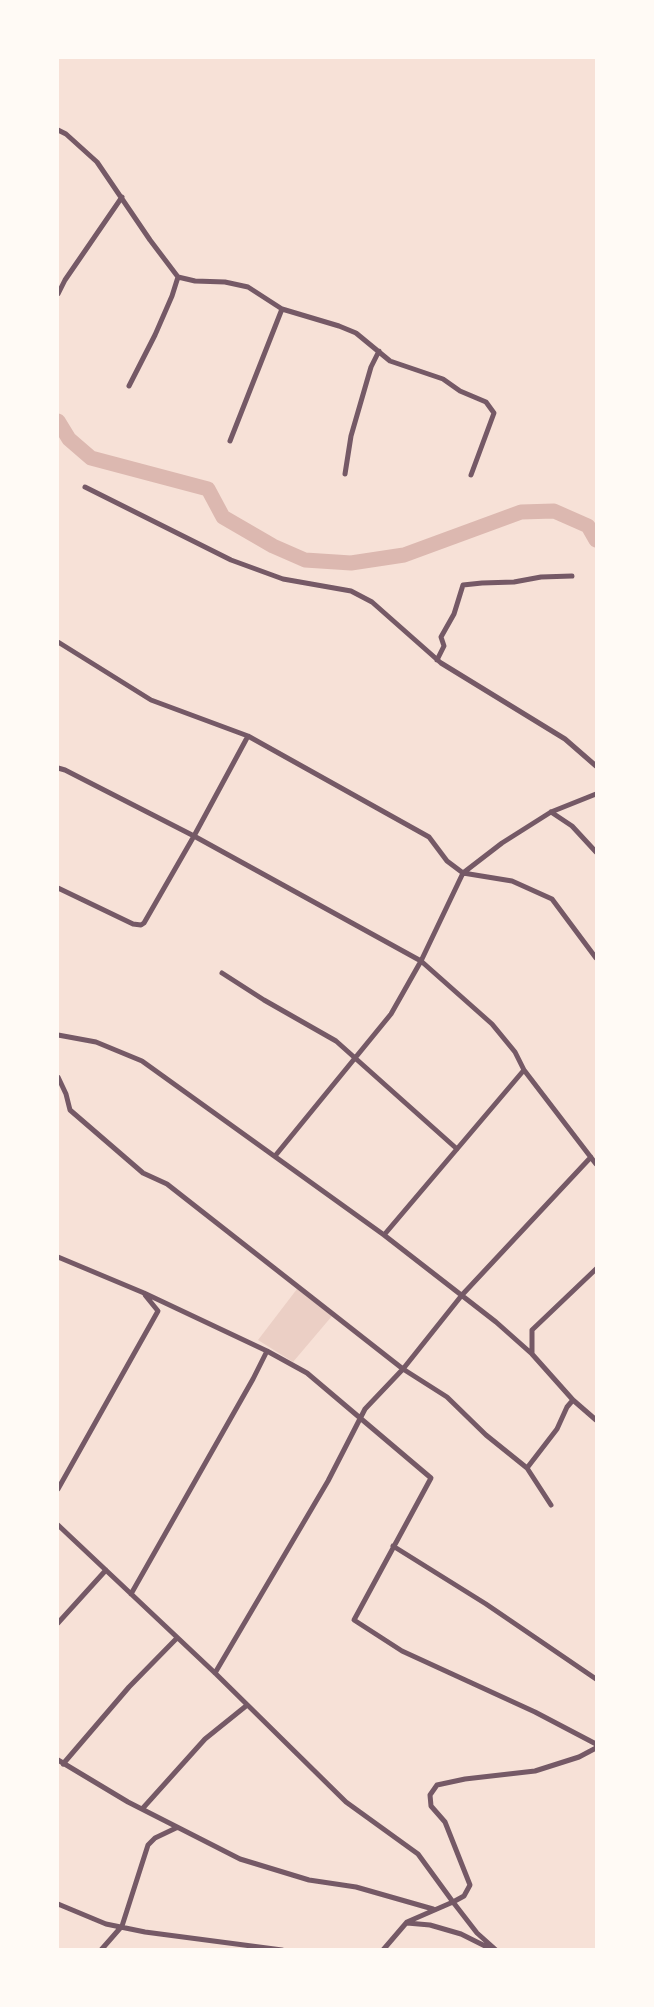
<!DOCTYPE html>
<style>
body{margin:0}
#map{position:relative;width:654px;height:2007px;overflow:hidden;background:#f7e1d7;font-family:"Fira Sans",sans-serif}
canvas{display:block}
.frame{position:absolute;inset:0;border:59px solid #fffaf5;pointer-events:none}
</style>
<div id="map">
<canvas width="654" height="2007"></canvas>
<div class="frame"></div>
</div>
<script>
const ctx = document.querySelector('canvas').getContext('2d');
ctx.lineJoin = 'round';
function fillPath(path, color) { ctx.fillStyle = color; ctx.fill(path, 'evenodd'); }
const toPath = rows => new Path2D(rows.map(r => 'M' + r).join(''));
function strokePath(path, color, width, dash) { ctx.strokeStyle = color; ctx.lineWidth = width; ctx.lineCap = dash ? 'butt' : 'round'; ctx.setLineDash(dash || []); ctx.stroke(path); }
fillPath(toPath([
 [297,1289,332,1316,293,1362,258,1340]
]), '#ebcfc5');
strokePath(toPath([
 [58,421,69,439,91,458,208,489,223,517,273,546,305,560,351,563,404,555,521,512,554,511,588,526,596,540]
]), '#dcb8b0', 15);
strokePath(toPath([
 [58,130,66,134,97,162,150,240,178,277,195,281,225,282,248,287,282,309,339,326,356,333,390,361,443,379,460,391,486,402,494,413,471,475],
 [58,294,65,280,122,197],
 [129,386,155,335,172,296,178,277],
 [230,441,282,309],
 [345,474,351,436,371,367,379,351],
 [85,487,231,560,283,579,351,591,372,602,441,663,565,739,596,766],
 [58,642,151,700,248,736,429,837,447,861,463,873,512,881,552,899,596,958],
 [437,660,444,646,441,637,454,614,463,585,482,583,514,582,541,577,572,576],
 [58,768,65,770,194,836,421,961,492,1024,515,1052,524,1070,596,1164],
 [551,812,572,826,596,852],
 [58,888,133,924,141,925,144,923,194,836,248,736],
 [222,973,264,1000,336,1041,457,1149],
 [58,1035,96,1042,142,1061,384,1235,496,1322,532,1354],
 [58,1077,66,1094,70,1110,143,1173,167,1184,403,1369,447,1397,486,1435,527,1468,551,1505],
 [275,1156,391,1014,421,961,463,873,502,843,551,812,596,794],
 [384,1235,524,1070],
 [58,1257,144,1293,267,1351,307,1373,431,1478,354,1620,402,1651,535,1712,596,1744],
 [596,1269,532,1330,532,1354,573,1400,596,1420],
 [527,1468,557,1429,567,1407,573,1400],
 [58,1489,158,1311,145,1295],
 [58,1525,215,1673,346,1802,418,1854,453,1902,407,1922,383,1950],
 [393,1546,486,1604,596,1679],
 [131,1594,253,1379,267,1351],
 [58,1623,106,1570],
 [215,1673,328,1481,365,1409,403,1369,462,1295,591,1157],
 [58,1760,128,1802,240,1859,309,1880,356,1887,433,1909],
 [63,1764,129,1687,177,1638],
 [143,1808,205,1739,246,1706],
 [58,1904,106,1924,145,1932,282,1950],
 [407,1923,430,1925,461,1934,491,1949],
 [101,1950,122,1926,148,1845,155,1838,176,1828],
 [496,1950,477,1933,453,1902,464,1896,470,1885,445,1822,431,1806,430,1795,437,1785,465,1779,535,1771,579,1757,596,1748]
]), '#755966', 5);
</script>
